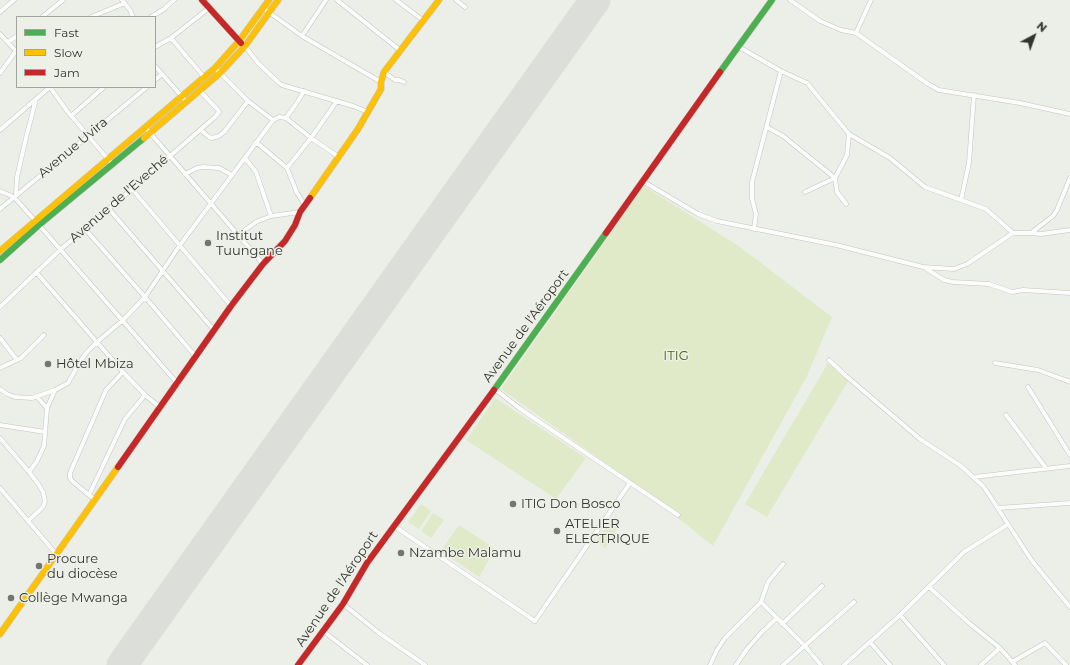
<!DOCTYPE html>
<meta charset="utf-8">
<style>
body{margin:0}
#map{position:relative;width:1070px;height:665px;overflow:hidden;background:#eceee8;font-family:Montserrat,sans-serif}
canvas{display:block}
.legend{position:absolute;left:16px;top:16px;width:140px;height:72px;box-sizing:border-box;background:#edf0e6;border:1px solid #a3a59d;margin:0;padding:5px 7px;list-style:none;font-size:12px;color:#333430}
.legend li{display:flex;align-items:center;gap:8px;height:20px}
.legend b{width:20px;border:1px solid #a3a59d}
.north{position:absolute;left:1014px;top:16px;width:40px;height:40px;-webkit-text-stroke:3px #edf0e6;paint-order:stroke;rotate:41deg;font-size:11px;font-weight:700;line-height:16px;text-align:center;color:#333430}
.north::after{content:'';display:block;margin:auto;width:14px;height:18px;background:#333430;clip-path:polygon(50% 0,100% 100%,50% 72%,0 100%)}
</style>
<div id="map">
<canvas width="1070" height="665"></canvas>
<ul class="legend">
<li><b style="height:5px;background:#4caf50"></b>Fast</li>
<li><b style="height:5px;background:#ffc107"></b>Slow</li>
<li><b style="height:5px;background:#c62828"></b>Jam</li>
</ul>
<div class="north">N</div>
</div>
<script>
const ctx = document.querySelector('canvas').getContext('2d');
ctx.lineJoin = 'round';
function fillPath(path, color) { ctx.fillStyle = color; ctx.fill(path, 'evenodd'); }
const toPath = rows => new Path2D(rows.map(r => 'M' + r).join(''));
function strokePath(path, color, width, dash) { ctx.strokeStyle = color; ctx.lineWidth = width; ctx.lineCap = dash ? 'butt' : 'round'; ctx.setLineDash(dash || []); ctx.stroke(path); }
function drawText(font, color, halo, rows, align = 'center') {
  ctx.font = font + ' Montserrat,sans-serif'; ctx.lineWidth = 3; ctx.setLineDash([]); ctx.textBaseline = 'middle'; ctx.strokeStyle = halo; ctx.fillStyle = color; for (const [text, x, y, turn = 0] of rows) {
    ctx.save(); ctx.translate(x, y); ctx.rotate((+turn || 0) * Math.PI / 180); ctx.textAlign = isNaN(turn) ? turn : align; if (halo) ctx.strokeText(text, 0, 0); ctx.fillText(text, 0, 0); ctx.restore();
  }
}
fillPath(toPath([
 [644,186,740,247,832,317,807,376,713,546,634,483,501,389],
 [828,363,848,381,767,517,745,504],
 [495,398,586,458,556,499,466,440],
 [421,504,431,511,419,529,408,522],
 [433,513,444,520,431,538,421,531],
 [611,521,619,526,615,531,617,533,605,548,596,541],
 [459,525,495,549,479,577,441,551]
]), '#e0eac9');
strokePath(toPath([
 [122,665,595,0]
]), '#dcdeda', 31);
const street = toPath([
 [122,0,130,10,133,17],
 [337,0,401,51],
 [396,0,424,21],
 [456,0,465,7],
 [790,0,820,21,841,30,856,33,928,84,939,90,1020,103,1070,114],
 [263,8,302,36,381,82],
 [0,12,14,0],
 [42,17,63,0],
 [91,17,125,3],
 [151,17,164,9,174,0],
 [856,33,871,0],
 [0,34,17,52],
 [302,36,326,0],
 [171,38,204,77],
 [8,42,17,36],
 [245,46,258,63,278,82,282,85,353,106,368,112],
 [155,47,171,38,209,8],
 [739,47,781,71,807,83,849,134,890,158,925,187,986,209,1013,233],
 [155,66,184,99],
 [215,68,248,101,273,120],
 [384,72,395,80,399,80,404,82],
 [0,73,16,51],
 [155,80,162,74],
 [50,87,67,111,112,164],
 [71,116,104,87],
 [286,118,296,104,304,91],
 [145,127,263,264],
 [767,127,783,136,835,178,837,192,846,204],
 [0,130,50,87],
 [201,130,209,137,212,138,219,136,224,132,248,101],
 [256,142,287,168,297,193,305,205],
 [245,158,256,172,271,216],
 [287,168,311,138,337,101],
 [185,174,197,168,203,167,219,168,232,175],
 [644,182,698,214,717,221,836,245,923,267,954,269,967,264,1013,233,1031,233,1053,216,1057,210,1070,178],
 [132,189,231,306],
 [0,191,14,197,39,225,178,384],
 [805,192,835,178,847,155,849,134],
 [16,195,17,177,26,138,36,99],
 [961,200,969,163,974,95],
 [0,209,147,87],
 [109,209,214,330],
 [85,229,145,297,196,357],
 [754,229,756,214,752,199,752,182,781,71],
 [1031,233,1041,234,1070,230],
 [238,235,256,222,271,216,300,212],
 [925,268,944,280,953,282,989,284,1012,292,1023,290,1070,293],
 [36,272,123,372,145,395,161,408],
 [0,307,61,249,132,189,215,117,219,112,218,110,200,91],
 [0,338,17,360],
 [829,360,846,376,920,439,961,466,984,487,1032,561,1070,607],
 [995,363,1038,370,1070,382],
 [0,368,21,358,44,335],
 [1028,387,1070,455],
 [0,389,7,394,15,397,32,398,55,390,68,383,81,360,87,352,97,342,123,320,145,297,180,245,273,120,279,117,286,118,311,138,339,157],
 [495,389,519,408,678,515],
 [37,397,47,408],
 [1006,415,1046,468],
 [0,425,45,432],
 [0,438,29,472,39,485,43,492,45,501,43,507,28,521],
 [29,472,37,461,44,446,47,408,55,390],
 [974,477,1070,466],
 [0,488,57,555],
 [89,495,125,419,145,395],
 [95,500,72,481,70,478,70,473,106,390,123,372],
 [998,508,1070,503],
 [394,526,535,621,630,483],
 [783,564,768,582,761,602,805,646,821,665],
 [929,587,969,623,1000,648,1015,665],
 [343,604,379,633,425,665],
 [900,615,944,665],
 [782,624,822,586],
 [323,631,367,665],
 [870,642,890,665],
 [1012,662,1045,643,1066,665],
 [710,665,717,650,725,638,761,602],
 [736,665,747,649,762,632,777,618],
 [783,665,854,602],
 [844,665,900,615,964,552,1007,525],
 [981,665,1000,648]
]);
const fast = toPath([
 [720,72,772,0],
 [0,260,39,225,144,138],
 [494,390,606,233]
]);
const slow = toPath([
 [144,138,220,73,245,46,278,0],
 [310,198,358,129,381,89,381,82,384,72,439,0],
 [0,251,215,68,239,41,269,0],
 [0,634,118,467]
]);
const jam = toPath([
 [202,0,241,43],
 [606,233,720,72],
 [118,467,231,306,263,264,285,241,295,225,300,212,310,198],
 [298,665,343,604,367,563,494,390]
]);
strokePath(street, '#c3c5c0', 5);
strokePath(fast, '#c3c5c0', 7);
strokePath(slow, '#c3c5c0', 7);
strokePath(jam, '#c3c5c0', 7);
strokePath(street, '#fcfcfc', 4);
strokePath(fast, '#4caf50', 6);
strokePath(slow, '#ffc107', 6);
strokePath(jam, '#c62828', 6);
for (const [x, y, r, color] of [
 [208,243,4,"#747570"],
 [48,364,4,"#747570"],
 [513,504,4,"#747570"],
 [557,531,4,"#747570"],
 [401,553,4,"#747570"],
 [39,566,4,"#747570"],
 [11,598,4,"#747570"]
]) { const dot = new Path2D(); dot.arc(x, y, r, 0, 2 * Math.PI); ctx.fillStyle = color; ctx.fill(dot); strokePath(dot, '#edf0e6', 1.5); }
drawText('13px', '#333430', '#edf0e6', [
 ["Avenue Uvira",73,148,-40],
 ["Avenue de l'Eveché",119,199,-41],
 ["Avenue de l'Aéroport",526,326,-54],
 ["Avenue de l'Aéroport",337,589,-56]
]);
drawText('13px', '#333430', '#edf0e6', [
 ["Institut",216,236],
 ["Tuungane",216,251],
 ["Hôtel Mbiza",56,364],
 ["ITIG Don Bosco",521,504],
 ["ATELIER",565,524],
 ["ELECTRIQUE",565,539],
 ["Nzambe Malamu",409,553],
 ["Procure",47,559],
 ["du diocèse",47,574],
 ["Collège Mwanga",19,598]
], 'left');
drawText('13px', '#505f1a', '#edf0e6', [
 ["ITIG",676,356]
]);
</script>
